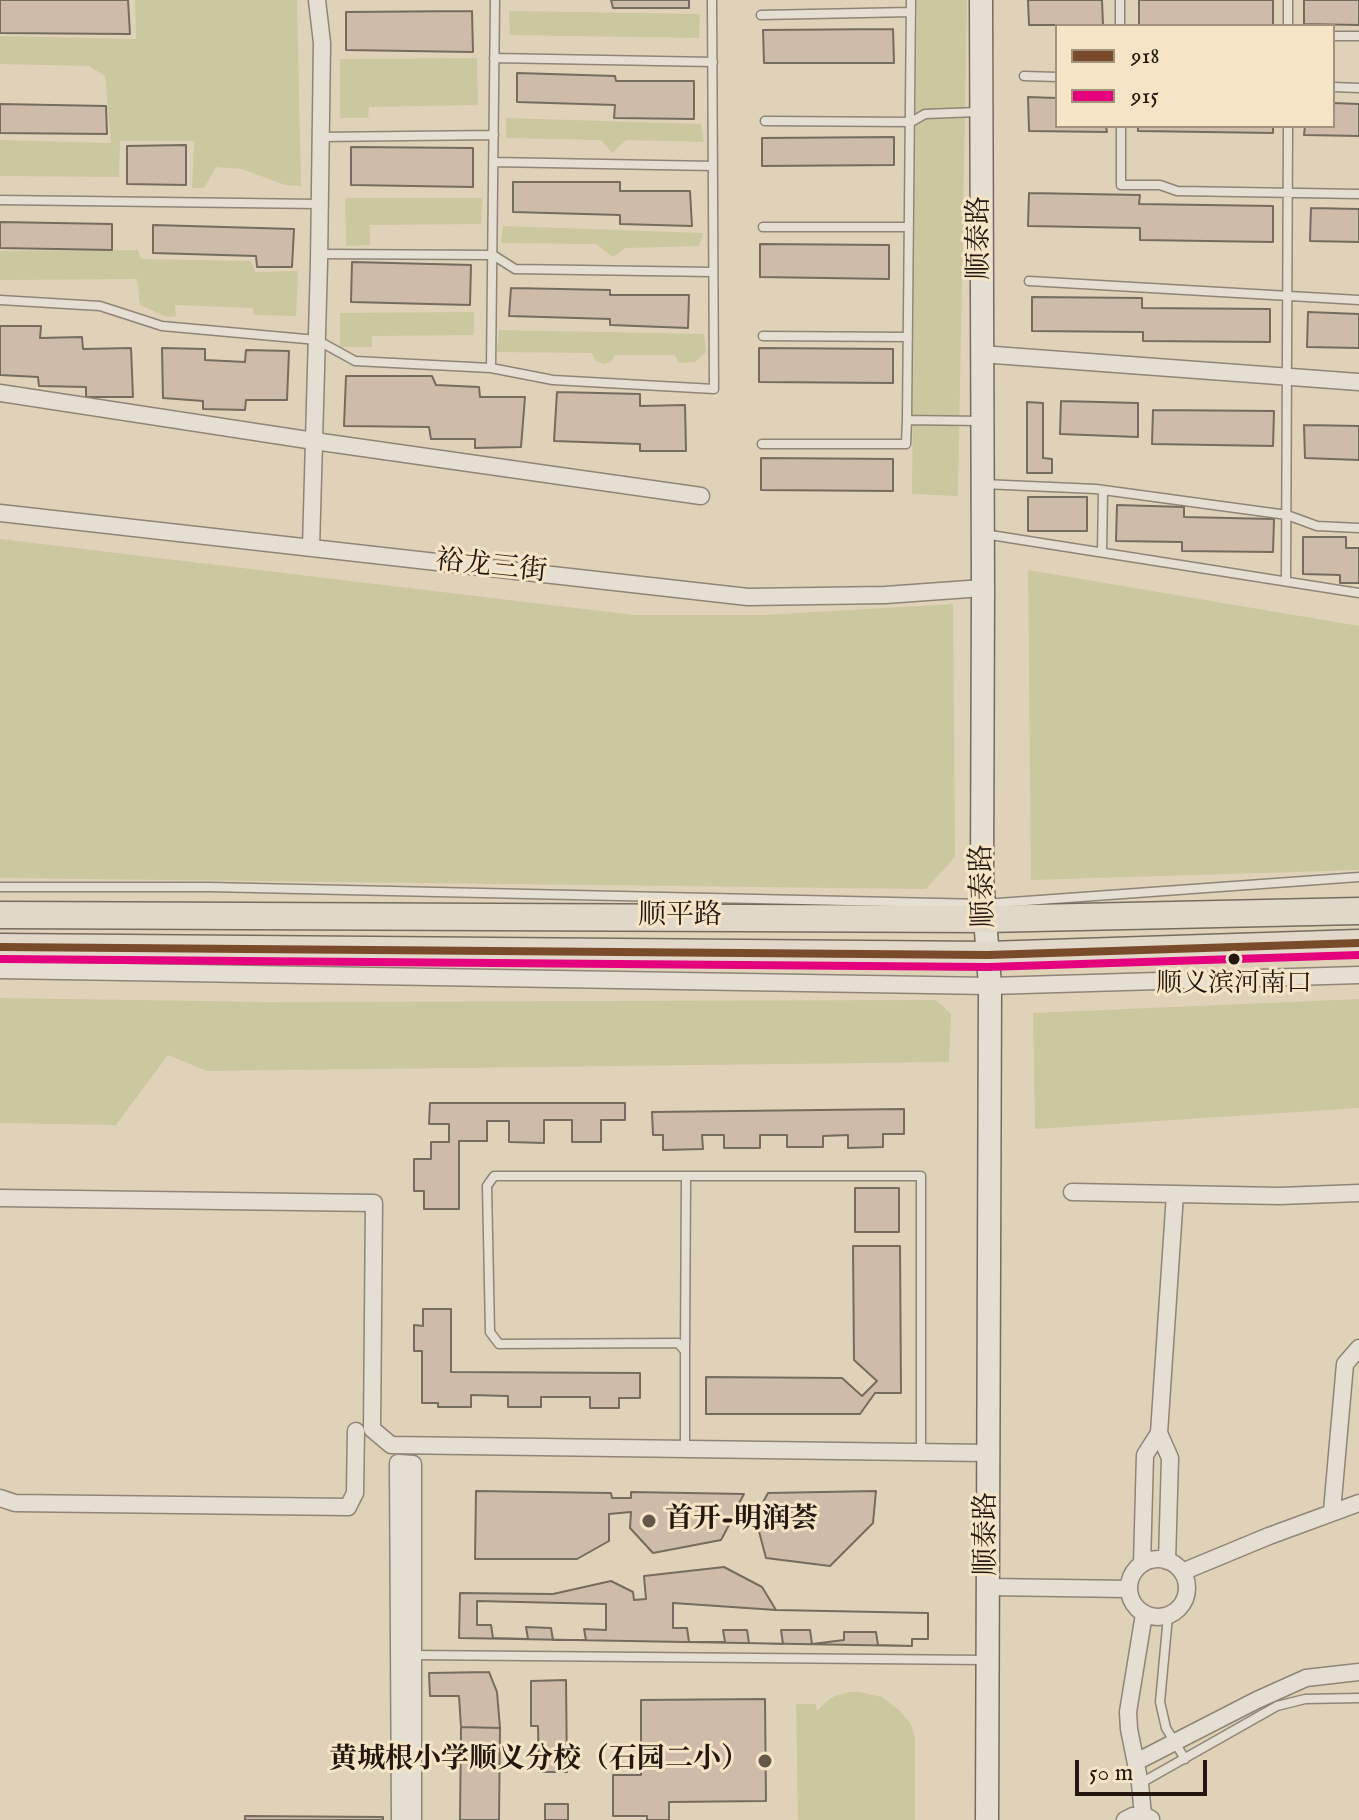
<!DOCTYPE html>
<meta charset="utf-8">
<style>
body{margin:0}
#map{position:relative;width:1359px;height:1820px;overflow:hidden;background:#e0d2b9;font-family:"IM FELL English",serif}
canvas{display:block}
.legend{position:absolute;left:1055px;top:24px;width:280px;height:104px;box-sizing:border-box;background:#f6e4c6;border:2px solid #a2927d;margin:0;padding:10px 14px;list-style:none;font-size:24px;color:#23170f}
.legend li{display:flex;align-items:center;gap:16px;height:40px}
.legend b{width:40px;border:2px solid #a2927d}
.scale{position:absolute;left:1075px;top:1760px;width:132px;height:36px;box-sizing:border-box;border:4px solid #23170f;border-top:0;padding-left:10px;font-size:24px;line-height:28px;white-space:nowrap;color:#23170f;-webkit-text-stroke:6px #f6e4c6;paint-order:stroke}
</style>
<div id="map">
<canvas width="1359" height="1820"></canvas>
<ul class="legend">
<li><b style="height:10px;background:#7a4b2a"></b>918</li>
<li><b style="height:10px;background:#e5007d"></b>915</li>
</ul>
<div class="scale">50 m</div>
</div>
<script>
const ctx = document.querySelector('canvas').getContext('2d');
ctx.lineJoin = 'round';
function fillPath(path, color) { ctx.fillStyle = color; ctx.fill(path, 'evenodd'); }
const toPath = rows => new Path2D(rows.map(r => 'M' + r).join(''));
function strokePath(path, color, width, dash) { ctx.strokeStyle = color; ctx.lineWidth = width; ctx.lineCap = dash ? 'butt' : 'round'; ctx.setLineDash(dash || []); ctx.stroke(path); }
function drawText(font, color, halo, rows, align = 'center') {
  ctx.font = font + ' "IM FELL English","Noto Serif SC",serif'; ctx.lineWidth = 6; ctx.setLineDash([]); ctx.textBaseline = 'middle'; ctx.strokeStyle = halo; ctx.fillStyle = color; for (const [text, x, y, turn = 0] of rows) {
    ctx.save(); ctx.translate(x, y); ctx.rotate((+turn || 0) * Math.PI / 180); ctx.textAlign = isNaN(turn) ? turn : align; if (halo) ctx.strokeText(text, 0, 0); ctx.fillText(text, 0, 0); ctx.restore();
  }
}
fillPath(toPath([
 [135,0,297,0,301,186,285,185,242,169,216,167,204,188,192,188,194,141,120,141,119,177,0,176,0,140,111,143,105,76,89,66,0,64,0,36,136,39],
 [917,0,967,0,958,496,912,494],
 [509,11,700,14,699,38,510,35],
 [477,58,478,105,369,107,368,118,340,118,340,59],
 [506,118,701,124,704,142,626,140,612,153,601,140,506,138],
 [345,198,482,198,481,224,370,225,370,245,346,246],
 [503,226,703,233,699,246,625,248,613,257,596,244,501,243],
 [138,250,141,259,251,261,255,272,298,271,296,316,254,315,253,308,175,305,176,316,167,317,140,305,137,279,0,280,0,251],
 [474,312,474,335,372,336,372,347,340,347,340,313],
 [499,330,704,334,706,352,695,362,679,363,675,355,615,355,611,362,604,364,596,361,592,353,497,352],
 [0,539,634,615,764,615,953,604,955,857,926,889,0,878],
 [1028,570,1359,626,1359,870,1031,880],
 [0,998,269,1002,936,1000,951,1014,949,1062,207,1071,168,1055,116,1125,0,1123],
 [1359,999,1359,1108,1035,1129,1033,1013],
 [850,1692,859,1692,882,1697,900,1711,911,1724,915,1738,915,1820,798,1820,796,1704,816,1704,817,1711,826,1702,835,1696]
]), '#cbc79e');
const building = toPath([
 [0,0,128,0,130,34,0,33,0,0],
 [611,0,689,0,689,8,613,8,611,0],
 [1028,0,1102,0,1103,25,1029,25,1028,0],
 [1139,0,1273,0,1273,26,1139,25,1139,0],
 [1304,0,1359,0,1359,25,1304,24,1304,0],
 [472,11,473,52,346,50,346,12,472,11],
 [893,29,894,63,764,63,763,30,893,29],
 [517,73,615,76,616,81,694,81,694,119,614,118,615,105,517,102,517,73],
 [1028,97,1057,98,1057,126,1106,126,1107,132,1029,131,1028,97],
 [1333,103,1359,104,1359,136,1304,135,1305,126,1333,126,1333,103],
 [0,104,106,106,107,134,0,133,0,104],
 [1138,126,1273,126,1273,133,1138,131,1138,126],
 [894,137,894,165,762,166,762,138,894,137],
 [186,145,186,185,127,184,127,146,186,145],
 [351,147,473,148,473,187,351,185,351,147],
 [513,182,620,182,620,191,690,191,692,226,620,224,620,215,513,212,513,182],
 [1029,193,1140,195,1139,204,1273,206,1273,242,1140,240,1140,228,1028,226,1029,193],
 [1311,208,1359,209,1359,242,1310,241,1311,208],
 [0,222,112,224,112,250,0,248,0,222],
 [153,225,294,229,292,267,257,267,256,256,153,253,153,225],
 [760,244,889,245,889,279,760,277,760,244],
 [352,262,471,265,470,305,351,302,352,262],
 [511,288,610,290,610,295,689,295,688,328,610,325,610,319,509,316,511,288],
 [1032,297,1142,298,1142,308,1270,309,1270,342,1143,341,1143,332,1032,331,1032,297],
 [1308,312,1359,314,1359,348,1307,347,1308,312],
 [0,326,41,326,40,338,82,337,83,349,131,348,133,397,86,397,86,387,39,386,38,377,0,375,0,326],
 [162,348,205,349,205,360,245,362,246,350,289,351,287,400,246,400,245,410,203,409,203,401,163,398,162,348],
 [759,348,893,349,893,383,759,382,759,348],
 [346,376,432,376,436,385,479,387,480,397,525,397,521,447,475,448,475,439,431,439,429,427,344,426,346,376],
 [557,392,640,394,640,406,685,405,686,451,640,451,640,444,554,441,557,392],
 [1061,401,1138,403,1138,437,1060,434,1061,401],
 [1027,402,1043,403,1043,458,1052,459,1052,473,1027,473,1027,402],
 [1153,410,1274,411,1273,446,1152,444,1153,410],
 [1304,425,1359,426,1359,460,1305,458,1304,425],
 [761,458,893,459,893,491,761,490,761,458],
 [1028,497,1087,497,1087,531,1028,531,1028,497],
 [1117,505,1184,507,1184,517,1274,519,1273,552,1182,551,1182,542,1116,541,1117,505],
 [1303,537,1346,537,1346,548,1359,548,1359,583,1340,583,1340,575,1303,574,1303,537],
 [430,1103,625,1103,625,1120,601,1120,601,1142,572,1142,572,1120,544,1120,544,1143,509,1142,509,1121,487,1121,487,1141,459,1141,459,1209,424,1209,424,1191,414,1191,414,1159,431,1159,431,1142,449,1142,449,1124,429,1124,430,1103],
 [904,1109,904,1134,883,1134,883,1147,848,1148,848,1135,823,1136,823,1147,787,1147,787,1135,760,1135,760,1148,724,1148,724,1135,702,1135,703,1149,663,1150,663,1135,653,1135,652,1112,904,1109],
 [855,1188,899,1188,899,1232,855,1232,855,1188],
 [853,1246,900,1246,901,1393,875,1393,860,1414,706,1414,706,1377,842,1378,862,1396,877,1381,854,1360,853,1246],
 [423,1309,451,1309,451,1372,640,1373,640,1398,619,1398,619,1408,590,1408,590,1397,541,1397,541,1407,508,1407,508,1396,471,1395,471,1407,438,1407,438,1403,422,1403,422,1351,414,1351,414,1325,423,1326,423,1309],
 [476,1491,611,1493,612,1498,631,1498,631,1492,744,1494,737,1507,759,1510,768,1493,876,1491,873,1523,830,1566,766,1558,756,1520,759,1512,737,1510,721,1540,653,1553,630,1528,631,1512,609,1514,609,1541,577,1559,475,1559,476,1491],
 [724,1567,762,1587,776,1610,928,1613,928,1639,912,1639,912,1646,459,1638,460,1593,553,1594,611,1581,633,1592,634,1600,646,1599,644,1576,724,1567],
 [477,1601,606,1604,606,1630,584,1629,586,1640,553,1640,551,1628,526,1627,528,1639,493,1638,491,1625,477,1625,477,1601],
 [673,1603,776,1610,928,1613,928,1639,912,1639,912,1646,878,1645,876,1632,844,1632,844,1640,812,1644,810,1630,781,1630,783,1644,749,1643,747,1630,723,1630,725,1642,689,1642,687,1628,673,1628,673,1603],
 [489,1672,497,1692,500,1728,461,1727,459,1696,430,1696,429,1673,489,1672],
 [566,1680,567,1772,539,1772,538,1726,531,1726,531,1681,566,1680],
 [765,1699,766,1801,669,1802,669,1820,647,1820,647,1816,613,1816,613,1775,641,1775,641,1700,765,1699],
 [461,1727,500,1728,499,1820,460,1820,461,1727],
 [545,1804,568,1804,568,1820,545,1820,545,1804],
 [245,1816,383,1817,383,1820,245,1820,245,1816]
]);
fillPath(building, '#cfbba9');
strokePath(building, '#746c5f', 2);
const lane = toPath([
 [911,0,907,420,981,421],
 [1120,0,1120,26],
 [1288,0,1288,26],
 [761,15,911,12],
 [1333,36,1359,36],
 [494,58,713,62],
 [1024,76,1057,77],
 [1333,87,1359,88],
 [765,121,911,122,925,114,978,112],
 [1121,126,1121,185,1160,185,1177,191,1359,194],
 [321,137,494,135],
 [493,162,713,166],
 [0,200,319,204],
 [763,227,909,227],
 [320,254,493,255,515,269,713,272],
 [1029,281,1359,300],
 [0,300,100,306,162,326,317,340,355,361,491,368,495,0],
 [763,336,908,337],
 [491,368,553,380,714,389,712,0],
 [762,444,906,444,907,420],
 [983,484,1096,489,1287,515,1317,526,1359,528],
 [984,534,1359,593],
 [1102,552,1103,490],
 [1286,580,1288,126],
 [0,887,209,887,984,904,1359,877],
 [686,1176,921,1176,921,1452],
 [685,1351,686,1176,494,1176,487,1186,490,1332,499,1344,678,1343,685,1351,685,1449],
 [1168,1616,1160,1702,1166,1728,1185,1759],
 [412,1655,986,1660],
 [1141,1783,1277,1706,1305,1699,1359,1698]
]);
const street = toPath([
 [981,354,1359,382],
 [0,393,314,441,701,496],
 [0,513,748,597,885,595,983,588],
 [311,548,319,262,322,43,317,0],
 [0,970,990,986,1359,975],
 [1072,1192,1279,1196,1359,1193],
 [0,1198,374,1203,372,1429,391,1445,988,1453],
 [1159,1433,1175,1194],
 [0,1498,15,1503,348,1507,355,1493,356,1431],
 [1332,1511,1345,1364,1359,1348],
 '1129 1588a29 29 0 1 1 58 0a29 29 0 1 1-58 0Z',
 [1142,1564,1145,1455,1159,1433,1170,1458,1167,1561],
 [1182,1572,1269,1536,1359,1503],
 [988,1587,1129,1589],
 [1136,1762,1257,1700,1306,1678,1359,1672],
 [1143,1815,1140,1784,1129,1729,1128,1712,1144,1614],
 [400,1820,398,1463,413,1464,413,1820],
 [1125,1820,1133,1816,1143,1815,1151,1819]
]);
const secondary = toPath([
 [981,0,983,588,982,877,990,986,987,1820]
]);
const primary = toPath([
 [0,915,986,919,1359,911],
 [0,947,988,955,1359,943]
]);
strokePath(lane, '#8e8576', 11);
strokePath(street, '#8e8576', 19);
strokePath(secondary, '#746c5f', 25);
strokePath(primary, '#746c5f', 29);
strokePath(lane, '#e5ded2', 8);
strokePath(street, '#e5ded2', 16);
strokePath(secondary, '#e5ded2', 22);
strokePath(primary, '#e1d8ca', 26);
strokePath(toPath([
 [0,947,988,955,1359,943]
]), '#7a4b2a', 8);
strokePath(toPath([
 [0,959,988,967,1359,955]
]), '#e5007d', 8);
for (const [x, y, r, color] of [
 [1234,959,7,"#23170f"],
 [649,1521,8,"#65584a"],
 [765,1761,8,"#65584a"]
]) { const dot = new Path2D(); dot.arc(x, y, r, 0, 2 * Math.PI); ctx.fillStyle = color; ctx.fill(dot); strokePath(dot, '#f6e4c6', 3); }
drawText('26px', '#23170f', '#f6e4c6', [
 ["顺义滨河南口",1234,986]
]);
drawText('28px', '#23170f', '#f6e4c6', [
 ["顺泰路",981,238,-90],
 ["裕龙三街",491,568,6],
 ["顺泰路",985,886,-92],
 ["顺平路",680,917],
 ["顺泰路",988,1534,-90]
]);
drawText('bold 28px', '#23170f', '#f6e4c6', [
 ["首开-明润荟",665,1521],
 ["黄城根小学顺义分校（石园二小）",749,1761,"right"]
], 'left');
</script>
